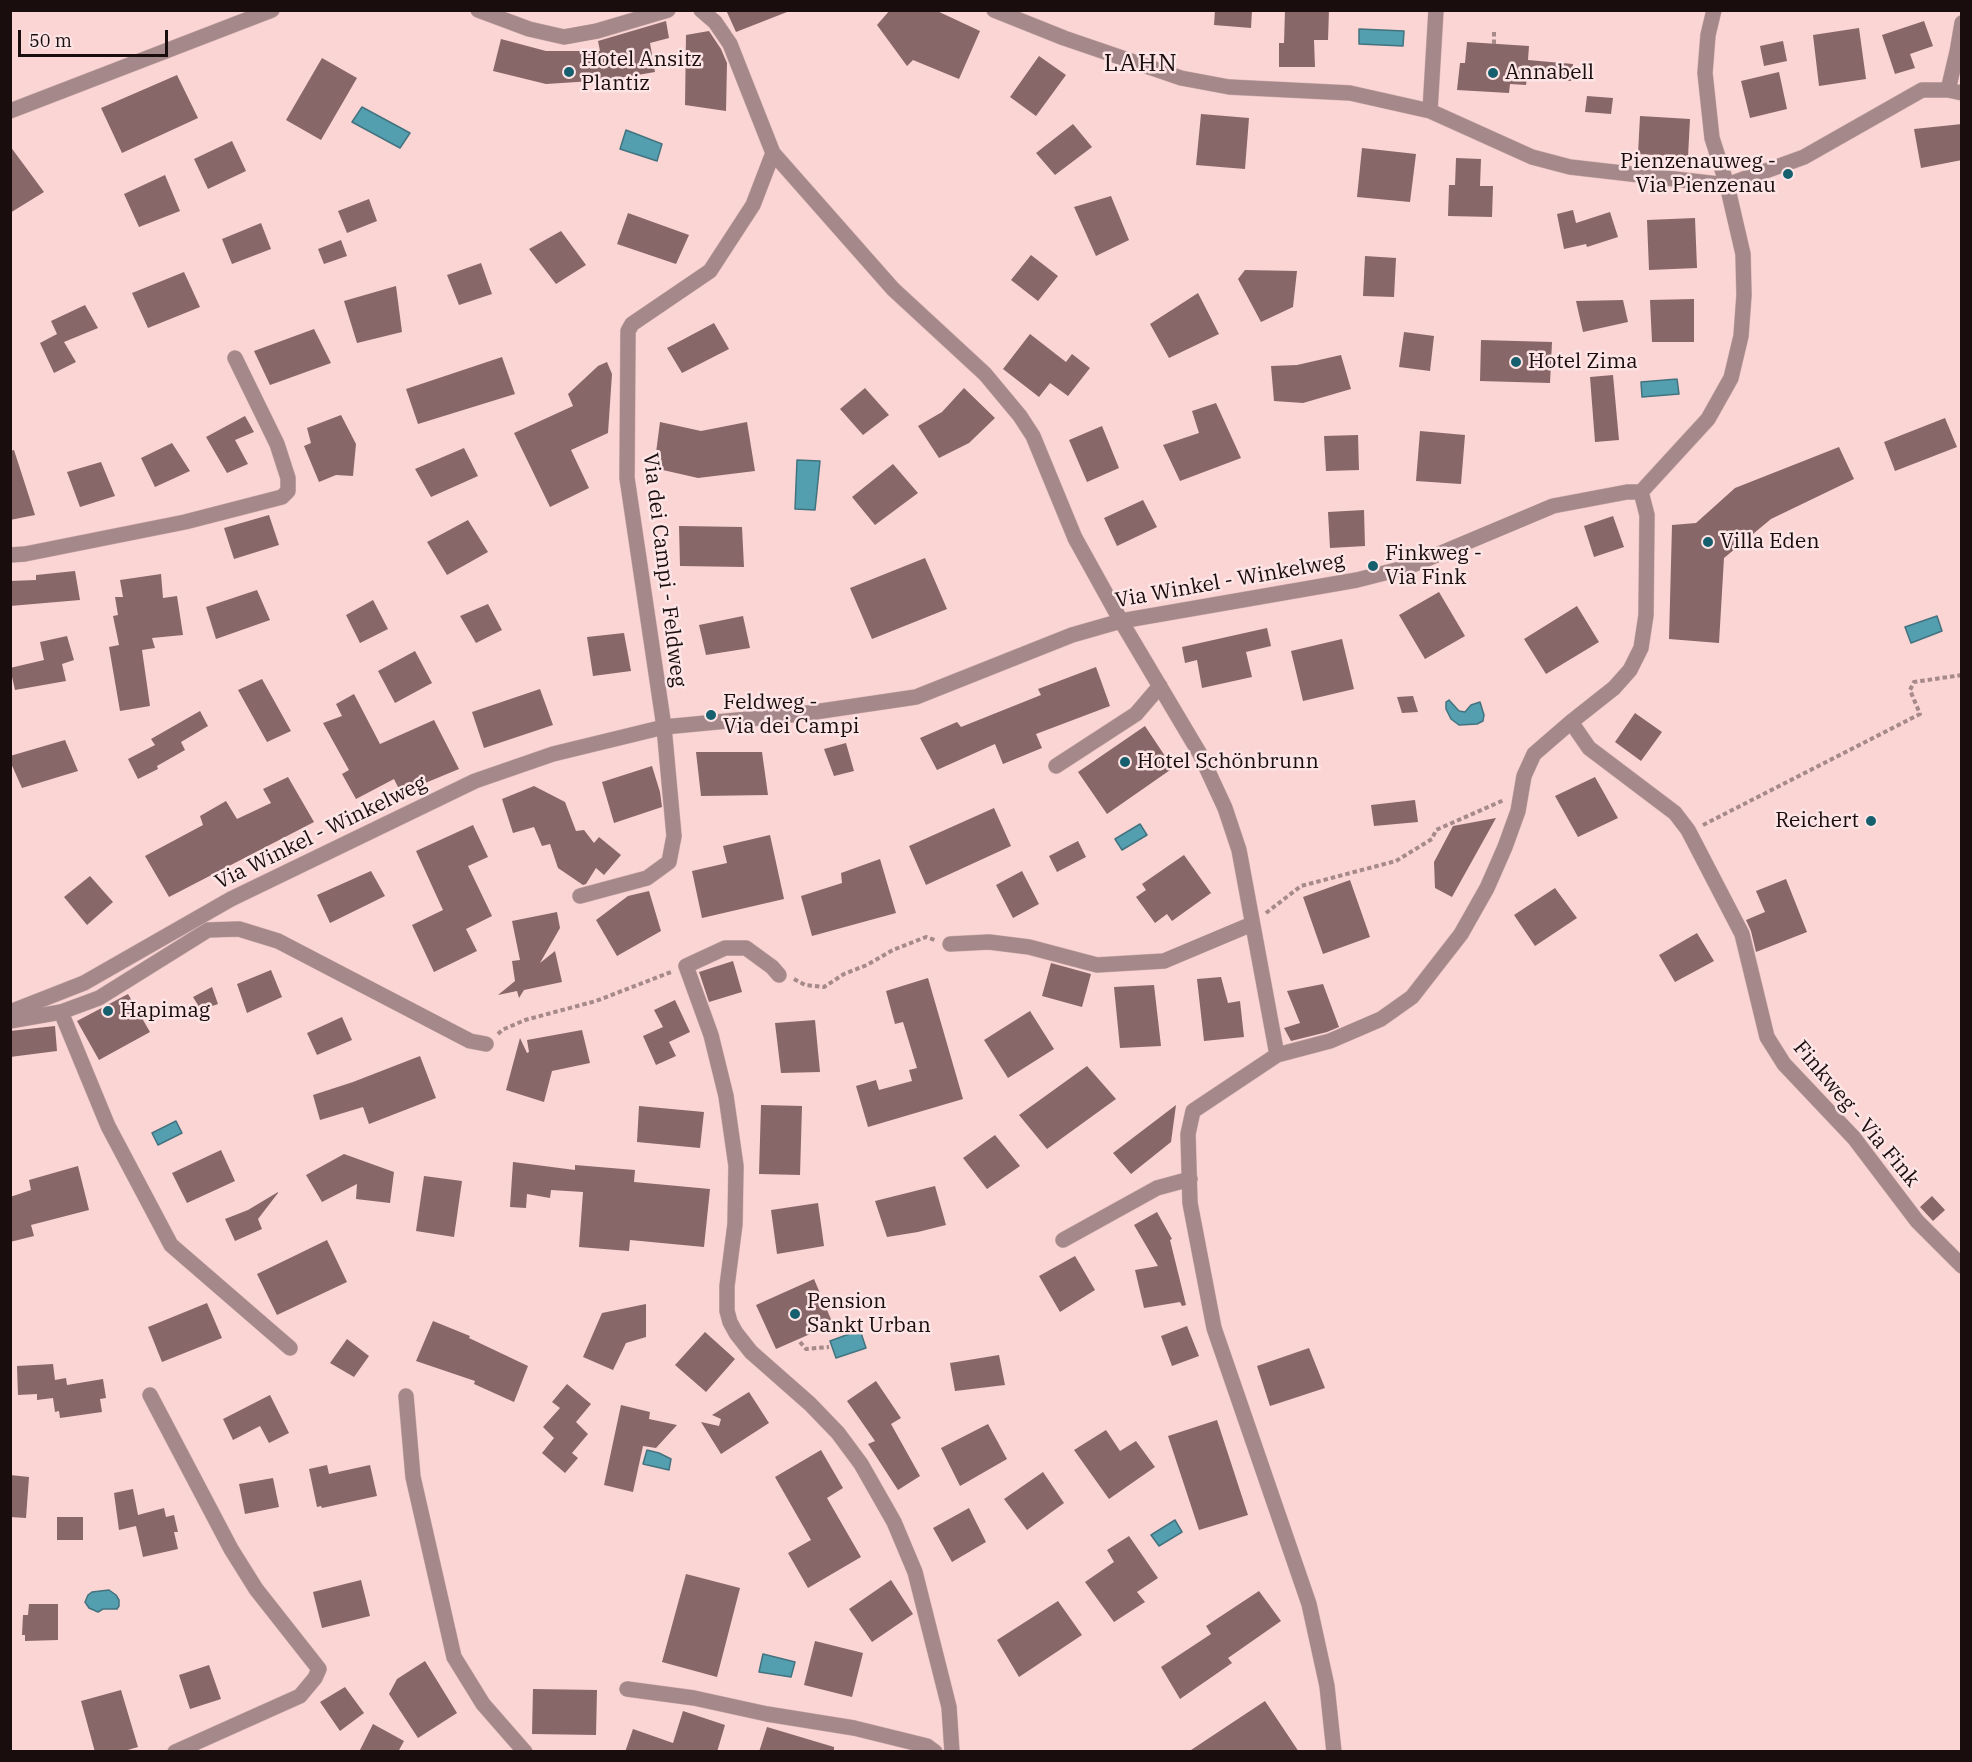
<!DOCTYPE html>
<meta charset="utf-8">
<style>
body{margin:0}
#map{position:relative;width:1972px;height:1762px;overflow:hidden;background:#fbd4d4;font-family:"IBM Plex Serif",serif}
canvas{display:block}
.frame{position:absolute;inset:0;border:12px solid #190d0d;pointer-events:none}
.scale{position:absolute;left:18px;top:30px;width:150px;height:27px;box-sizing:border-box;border:3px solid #190d0d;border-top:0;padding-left:8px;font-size:18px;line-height:21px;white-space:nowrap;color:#190d0d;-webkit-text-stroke:4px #fde5e6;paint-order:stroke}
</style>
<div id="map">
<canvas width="1972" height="1762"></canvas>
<div class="frame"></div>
<div class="scale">50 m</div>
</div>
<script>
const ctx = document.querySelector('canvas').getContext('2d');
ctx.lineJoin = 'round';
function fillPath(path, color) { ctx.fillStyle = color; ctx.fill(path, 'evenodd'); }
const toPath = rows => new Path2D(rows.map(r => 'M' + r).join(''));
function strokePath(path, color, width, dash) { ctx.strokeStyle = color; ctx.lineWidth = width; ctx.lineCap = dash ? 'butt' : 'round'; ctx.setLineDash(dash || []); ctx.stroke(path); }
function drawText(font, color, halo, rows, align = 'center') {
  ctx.font = font + ' "IBM Plex Serif",serif'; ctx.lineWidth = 5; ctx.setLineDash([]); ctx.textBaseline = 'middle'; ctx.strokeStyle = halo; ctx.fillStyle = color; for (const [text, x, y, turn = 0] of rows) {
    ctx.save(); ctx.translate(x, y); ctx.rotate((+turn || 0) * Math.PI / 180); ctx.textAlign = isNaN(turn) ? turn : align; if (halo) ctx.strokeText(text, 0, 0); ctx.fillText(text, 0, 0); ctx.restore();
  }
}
const water = toPath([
 [1359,29,1404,31,1403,46,1359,44,1359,29],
 [362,107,410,133,400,148,352,122,362,107],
 [626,130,662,144,657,161,620,149,626,130],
 [1677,379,1679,394,1642,397,1641,382,1677,379],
 [797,460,820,461,815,510,795,509,797,460],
 [1937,616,1942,631,1911,643,1905,627,1937,616],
 [1449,700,1459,711,1465,712,1471,705,1480,702,1484,715,1483,721,1477,724,1459,725,1451,719,1446,709,1446,702,1449,700],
 [1140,824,1147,835,1122,850,1115,839,1140,824],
 [176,1121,182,1133,158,1145,152,1133,176,1121],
 [860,1330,866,1348,836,1358,830,1341,860,1330],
 [647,1450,659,1453,671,1459,669,1470,643,1464,647,1450],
 [1175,1520,1182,1532,1159,1546,1151,1535,1175,1520],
 [109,1590,116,1595,119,1600,119,1606,117,1609,103,1609,98,1612,89,1608,85,1602,88,1595,92,1592,109,1590],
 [763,1654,795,1662,791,1677,759,1672,763,1654]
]);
fillPath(water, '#539fb0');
strokePath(water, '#42737f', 1.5);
fillPath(toPath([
 [726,10,787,10,787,12,736,32],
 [890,10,935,10,980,31,959,79,913,60,907,66,877,25],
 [1215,10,1252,10,1251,28,1214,25],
 [1285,10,1329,10,1328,40,1314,40,1315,67,1279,67,1279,43,1284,43],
 [666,21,669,38,650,43,655,72,608,80,546,84,493,71,501,39,546,51,600,51,598,41],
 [1924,21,1933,46,1910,54,1915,68,1895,74,1882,35],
 [1859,28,1866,79,1819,86,1813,35],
 [709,31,721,49,727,63,726,111,685,105,686,35],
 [1783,41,1787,61,1764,66,1760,46],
 [1467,42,1529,46,1528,60,1573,64,1571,81,1527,78,1526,85,1510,84,1509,93,1457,90,1460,63,1465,63],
 [1039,56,1066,75,1036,116,1010,97],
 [322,58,357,78,321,140,286,120],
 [1779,72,1787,109,1750,118,1741,81],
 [177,75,198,118,122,153,101,108],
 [1587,96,1613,98,1611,114,1585,112],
 [1201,114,1249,118,1245,169,1196,165],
 [1640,116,1690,119,1688,157,1638,154],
 [1073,124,1092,147,1055,175,1036,153],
 [1962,124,1962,160,1921,168,1914,129],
 [232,141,246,171,208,189,194,159],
 [10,146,44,192,10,213],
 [1362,148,1416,154,1410,202,1357,197],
 [1456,158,1481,159,1480,186,1493,186,1492,217,1448,216,1449,185,1455,185],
 [165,175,180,211,139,227,124,194],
 [1111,196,1129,240,1096,256,1074,207],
 [369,199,377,221,347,233,338,211],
 [1573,210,1576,223,1610,212,1618,237,1587,247,1586,244,1564,249,1557,214],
 [628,213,689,235,676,264,617,244],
 [1695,218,1697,268,1649,270,1647,220],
 [261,223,271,249,232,264,222,239],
 [561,231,586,265,556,284,529,249],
 [341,240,347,256,324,264,318,249],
 [1031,255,1058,276,1038,301,1011,280],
 [1365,256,1396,258,1394,297,1363,296],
 [481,263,492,294,459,305,447,275],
 [1245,270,1297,271,1293,307,1261,322,1238,279],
 [184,272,200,307,148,328,132,293],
 [396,286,402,332,357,343,344,301],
 [1198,293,1219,334,1169,358,1150,324],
 [1694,299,1694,342,1652,342,1650,300],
 [1623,300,1628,322,1583,332,1576,301],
 [85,305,98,328,64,342,76,362,54,373,40,343,57,334,51,321],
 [714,323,729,349,682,373,667,348],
 [314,329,331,363,270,385,254,351],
 [1404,332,1434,336,1430,371,1399,367],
 [1030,334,1066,362,1072,354,1090,368,1068,396,1050,383,1039,397,1003,369],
 [1481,340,1552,342,1550,383,1480,381],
 [1341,355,1351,389,1303,403,1274,401,1271,366,1297,365],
 [502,357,515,394,418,424,406,389],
 [607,362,612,374,608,433,571,450,589,488,550,507,514,433,573,406,568,394,598,366],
 [1613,375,1619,440,1595,442,1590,377],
 [865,388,889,415,863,435,840,409],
 [964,388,995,418,969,443,939,458,918,426,942,412],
 [1216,403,1241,458,1180,481,1163,445,1199,433,1192,411],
 [341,415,356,444,353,476,336,475,319,482,304,446,311,443,307,428],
 [245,416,254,432,235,440,248,464,227,473,206,437],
 [1945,418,1957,447,1895,471,1884,442],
 [660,422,701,431,747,422,755,471,698,478,654,468],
 [1102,426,1119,468,1087,482,1069,440],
 [1420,431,1465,435,1461,484,1416,481],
 [1358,435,1359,470,1326,471,1324,436],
 [172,443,190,471,155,487,141,458],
 [1839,447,1854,479,1771,519,1724,558,1719,643,1669,639,1672,525,1696,523,1735,488],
 [464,448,478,476,431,497,415,469],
 [14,450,35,515,10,520,10,451],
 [101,462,115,496,80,507,67,472],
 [893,464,918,493,875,525,852,497],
 [1143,500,1157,527,1117,546,1104,518],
 [1364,510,1365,546,1330,548,1328,512],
 [269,515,279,545,234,559,224,528],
 [1613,516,1624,547,1594,557,1584,526],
 [468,520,488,552,447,575,427,542],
 [679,526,742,527,744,567,680,566],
 [925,558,947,609,872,639,850,588],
 [75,571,80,600,10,606,10,581,36,580,36,575],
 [161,574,163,598,177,596,183,635,152,638,155,648,142,650,150,706,120,711,109,647,119,645,113,616,118,615,115,597,123,597,120,580],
 [257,590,270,620,216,639,206,607],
 [1439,592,1465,636,1425,659,1399,615],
 [373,600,388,629,360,643,346,615],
 [488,604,502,630,476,643,460,616],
 [1577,606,1599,642,1546,674,1524,639],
 [743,616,750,648,706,655,699,625],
 [1267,628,1271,646,1246,652,1252,677,1202,688,1197,660,1185,663,1182,647],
 [624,633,631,671,593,676,587,637],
 [67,636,74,660,62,664,66,681,15,690,10,668,44,660,40,642],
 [1342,639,1354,689,1303,701,1291,651],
 [415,651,432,683,395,703,378,671],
 [1096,667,1110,706,1036,734,1042,748,1003,764,995,744,937,770,920,738,957,722,961,727,1041,695,1038,689],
 [262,679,291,731,267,742,238,690],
 [540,689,553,725,484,748,472,712],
 [354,694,380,744,434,720,459,769,401,793,394,779,356,799,342,774,349,770,323,723,342,716,336,704],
 [1413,696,1418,712,1402,713,1397,697],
 [200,711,208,726,181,742,185,750,157,766,158,769,138,779,128,759,155,745,151,739],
 [1635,713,1662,732,1641,761,1615,742],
 [1145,726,1173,768,1107,814,1078,772],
 [65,740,78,771,22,788,10,761,10,756],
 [846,743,854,771,834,776,824,749],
 [696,752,762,752,768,795,701,796],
 [652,766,660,792,662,807,614,823,602,782],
 [288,777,314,822,169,897,145,856,203,825,200,816,226,801,237,819,271,803,263,789],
 [1595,777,1618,818,1578,837,1555,796],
 [534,786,565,802,576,831,584,830,594,843,599,837,621,855,604,875,596,868,586,884,583,885,558,868,550,844,542,846,534,827,513,833,502,799],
 [1415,800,1418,822,1374,826,1371,805],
 [994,808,1011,846,926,885,909,846],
 [1496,818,1452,897,1435,888,1434,862,1453,826],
 [473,825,488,857,468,866,492,916,466,929,477,951,434,972,412,925,443,910,416,851],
 [770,835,784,899,702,918,692,871,727,863,723,846],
 [1078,841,1086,857,1057,872,1049,856],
 [1184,855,1211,893,1172,921,1167,914,1155,923,1136,897,1146,890,1142,884],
 [880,859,896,913,812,936,801,896,842,883,841,873],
 [371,871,385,896,330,923,317,895],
 [1022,871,1039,904,1013,918,996,885],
 [90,876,113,902,87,925,64,897],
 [1786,879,1807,932,1756,952,1751,931,1746,920,1765,912,1756,891],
 [1350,880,1370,937,1323,954,1303,897],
 [1555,888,1577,918,1535,946,1514,915],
 [649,891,661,931,617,956,596,920,628,896],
 [557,912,560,928,540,963,555,951,562,982,524,990,519,998,517,991,498,995,515,981,512,961,520,960,512,921],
 [1697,933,1714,961,1675,982,1659,955],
 [733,961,742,992,709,1002,699,972],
 [1051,963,1091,974,1082,1007,1042,996],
 [271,970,282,997,247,1013,237,984],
 [1221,977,1228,1003,1240,1001,1244,1037,1204,1041,1197,979],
 [928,978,963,1099,868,1127,856,1086,876,1080,879,1090,912,1081,909,1070,917,1068,903,1022,895,1024,886,991],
 [1323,984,1339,1027,1327,1032,1291,1041,1284,1028,1300,1023,1287,991],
 [1154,985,1161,1046,1120,1048,1114,987],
 [212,987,218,1004,201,1010,193,997],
 [128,994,150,1032,99,1060,77,1021],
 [675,1000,690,1032,669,1042,676,1056,656,1065,643,1036,663,1027,654,1010],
 [1030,1011,1054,1049,1008,1078,984,1040],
 [342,1017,352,1040,317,1055,307,1033],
 [815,1020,820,1072,781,1073,775,1023],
 [55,1026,57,1051,10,1057,10,1031],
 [582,1030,590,1063,552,1071,544,1102,506,1090,520,1038,527,1053,529,1052,527,1040],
 [420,1056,436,1098,369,1124,363,1107,320,1120,313,1095,353,1082],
 [1087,1066,1116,1099,1047,1149,1019,1115],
 [761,1105,802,1106,800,1175,759,1174],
 [1176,1105,1171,1142,1131,1174,1113,1153],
 [639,1106,704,1112,700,1148,637,1142],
 [995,1135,1020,1166,987,1189,963,1158],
 [221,1150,235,1181,187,1203,172,1173],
 [344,1154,394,1172,390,1203,356,1199,357,1184,322,1202,306,1175],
 [513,1162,575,1170,575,1165,635,1170,634,1182,710,1189,704,1247,630,1240,629,1251,579,1247,583,1192,551,1190,550,1198,527,1194,526,1208,510,1207],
 [78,1166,89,1210,31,1225,34,1236,10,1242,10,1197,31,1190,29,1180],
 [424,1176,462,1181,454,1237,416,1231],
 [935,1186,946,1225,918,1232,887,1237,875,1201],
 [278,1192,278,1193,258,1219,262,1229,235,1241,225,1219,248,1210],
 [1932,1196,1945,1210,1933,1221,1920,1207],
 [818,1203,824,1246,777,1254,771,1210],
 [1157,1212,1172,1239,1170,1240,1186,1305,1182,1306,1180,1302,1144,1308,1135,1270,1158,1266,1134,1225],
 [327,1240,347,1282,277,1315,257,1274],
 [1075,1256,1095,1290,1060,1312,1039,1276],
 [814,1279,833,1324,776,1349,756,1305],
 [207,1303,222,1338,162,1362,148,1327],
 [646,1304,646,1337,626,1343,613,1370,583,1357,602,1313],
 [433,1321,470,1336,469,1338,528,1366,514,1402,474,1384,475,1381,416,1361],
 [1187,1326,1199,1356,1172,1366,1161,1336],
 [705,1332,735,1359,706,1392,675,1365],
 [347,1339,369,1356,354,1377,330,1363],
 [1309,1348,1325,1388,1270,1406,1257,1366],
 [999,1355,1005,1385,955,1391,950,1363],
 [53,1364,55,1380,66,1378,67,1385,103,1379,106,1398,100,1399,102,1412,60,1418,59,1411,55,1412,53,1398,37,1400,37,1394,18,1395,17,1366],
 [876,1381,901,1418,891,1424,920,1476,898,1490,868,1444,875,1441,847,1401],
 [567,1384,591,1404,576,1422,588,1434,572,1453,578,1458,565,1473,542,1453,554,1438,543,1427,560,1408,552,1402],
 [749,1392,769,1423,721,1454,701,1422,719,1426,721,1419,712,1415],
 [270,1395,289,1433,269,1443,260,1426,233,1440,223,1419],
 [621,1405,650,1412,649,1419,677,1425,656,1448,643,1446,633,1492,604,1485],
 [1217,1420,1248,1515,1199,1530,1168,1436],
 [988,1424,1007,1459,960,1486,941,1448],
 [1106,1430,1120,1451,1136,1441,1155,1467,1109,1499,1074,1450],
 [821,1450,843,1488,827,1498,861,1557,808,1588,788,1553,811,1540,775,1477],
 [327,1465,329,1474,370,1465,377,1496,322,1508,321,1506,317,1507,309,1469],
 [1043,1472,1064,1503,1027,1530,1004,1499],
 [10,1475,29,1477,26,1518,10,1517],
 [273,1478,279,1507,245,1514,239,1484],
 [133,1489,138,1515,164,1508,166,1517,174,1515,178,1532,174,1532,178,1549,143,1557,136,1526,119,1530,114,1493],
 [969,1508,986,1542,952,1562,933,1528],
 [57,1517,83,1517,83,1540,57,1540],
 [1129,1536,1158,1578,1137,1592,1145,1602,1114,1622,1085,1582,1114,1562,1107,1550],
 [686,1574,740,1588,717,1677,662,1662],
 [361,1580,370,1616,322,1628,313,1592],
 [891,1580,913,1614,872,1642,849,1609],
 [1259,1591,1281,1621,1228,1658,1232,1663,1180,1699,1161,1667,1211,1634,1206,1626],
 [1058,1601,1082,1635,1019,1677,997,1640],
 [29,1604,58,1604,58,1640,25,1641,25,1635,22,1635,23,1615,28,1615],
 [815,1641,863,1653,852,1697,804,1685],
 [425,1661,457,1713,418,1738,389,1694,397,1679],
 [209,1665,221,1699,190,1709,179,1675],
 [345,1687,364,1713,340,1731,320,1702],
 [533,1689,597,1690,596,1735,532,1734],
 [121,1690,138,1747,121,1752,95,1752,81,1701],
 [1265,1701,1299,1752,1188,1752],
 [683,1711,725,1725,717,1752,625,1752,633,1729,673,1743],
 [373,1724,404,1741,398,1752,359,1752],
 [767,1727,834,1747,834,1752,759,1752]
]), '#886768');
const minor = toPath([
 [478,10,529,29,564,37,597,31,668,10],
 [701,10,715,22,730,44,773,153,893,289,985,374,1020,416,1033,436,1075,538,1121,621,1200,754,1225,808,1239,850,1277,1055],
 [994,10,1064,38,1181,78,1229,87,1350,93,1430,111,1532,157,1570,167,1727,185,1804,157,1922,90,1948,90,1962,93],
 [1948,90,1957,52,1962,23],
 [10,111,272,10],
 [1430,111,1436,10],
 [1641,492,1647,515,1646,615,1641,648,1630,670,1614,688,1571,722,1589,748,1675,813,1688,830,1742,934,1767,1037,1784,1064,1854,1138,1917,1221,1962,1266],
 [10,555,25,554,185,522,282,497,288,491,288,478,277,444,235,358],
 [1056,766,1136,714,1160,686],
 [580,896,647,878,669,862,674,836,664,727,627,478,628,331,632,324,710,271,753,205,773,153],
 [950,944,989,942,1029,947,1097,965,1164,961,1252,924],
 [779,975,772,967,746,948,725,948,686,966,711,1035,726,1096,736,1166,735,1224,727,1286,727,1311,730,1322,736,1333,751,1352,810,1404,838,1433,861,1464,894,1522,915,1572,949,1707,952,1752],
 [10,1012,84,983,231,899,475,781,553,754,664,727,801,714,916,697,1072,635,1121,621,1357,580,1408,567,1553,506,1627,492,1641,492,1708,419,1731,378,1741,336,1744,295,1743,254,1727,185,1712,138,1705,73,1708,35,1714,10],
 [61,1012,108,1126,171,1245,290,1348],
 [10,1021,61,1012,99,998,208,930,239,929,278,941,470,1041,486,1044],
 [1063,1240,1157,1188,1190,1179],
 [150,1395,231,1549,256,1589,319,1669,315,1678,300,1696,175,1752],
 [406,1396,413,1477,454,1657,483,1704,525,1752],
 [627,1689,694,1698,767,1714,854,1728,927,1746,935,1752],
 [1334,1752,1327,1686,1309,1604,1214,1328,1190,1203,1188,1134,1193,1111,1277,1055,1330,1041,1381,1019,1412,997,1461,934,1487,888,1505,847,1518,811,1524,776,1534,754,1571,722]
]);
strokePath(minor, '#d2b0b0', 16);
strokePath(toPath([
 [1494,44,1494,30],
 [1703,825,1920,714,1910,690,1914,682,1962,675],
 [1266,913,1301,886,1396,861,1432,839,1436,830,1504,800],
 [794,979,805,985,824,987,844,974,867,965,893,950,926,937,935,940],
 [498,1034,502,1030,525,1020,596,1001,671,972],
 [800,1342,806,1349,829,1347]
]), '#a68a8a', 4, [4.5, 3]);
strokePath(minor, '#a58889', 15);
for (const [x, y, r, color] of [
 [569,72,6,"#165f6e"],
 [1493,73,6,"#165f6e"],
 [1788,174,6,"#165f6e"],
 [1516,362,6,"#165f6e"],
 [1708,542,6,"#165f6e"],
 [1373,566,6,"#165f6e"],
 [711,715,6,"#165f6e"],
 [1125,762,6,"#165f6e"],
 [1871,821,6,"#165f6e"],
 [108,1011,6,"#165f6e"],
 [795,1314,6,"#165f6e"]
]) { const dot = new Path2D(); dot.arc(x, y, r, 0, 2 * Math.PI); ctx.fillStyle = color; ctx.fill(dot); strokePath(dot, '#fde5e6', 2); }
drawText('21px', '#190d0d', '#fde5e6', [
 ["Hotel Ansitz",581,60],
 ["Plantiz",581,84],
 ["Annabell",1505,73],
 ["Pienzenauweg -",1776,162,"right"],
 ["Via Pienzenau",1776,186,"right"],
 ["Hotel Zima",1528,362],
 ["Villa Eden",1720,542],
 ["Finkweg -",1385,554],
 ["Via Fink",1385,578],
 ["Feldweg -",723,703],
 ["Via dei Campi",723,727],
 ["Hotel Schönbrunn",1137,762],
 ["Reichert",1859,821,"right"],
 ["Hapimag",120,1011],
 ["Pension",807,1302],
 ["Sankt Urban",807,1326]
], 'left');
drawText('21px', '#190d0d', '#fde5e6', [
 ["Via dei Campi - Feldweg",664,570,83],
 ["Via Winkel - Winkelweg",1230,581,-10],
 ["Via Winkel - Winkelweg",321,833,-26],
 ["Finkweg - Via Fink",1856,1114,50]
]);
ctx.letterSpacing = '1.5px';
drawText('24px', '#190d0d', '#fde5e6', [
 ["LAHN",1141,64]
]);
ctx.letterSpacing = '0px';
</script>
